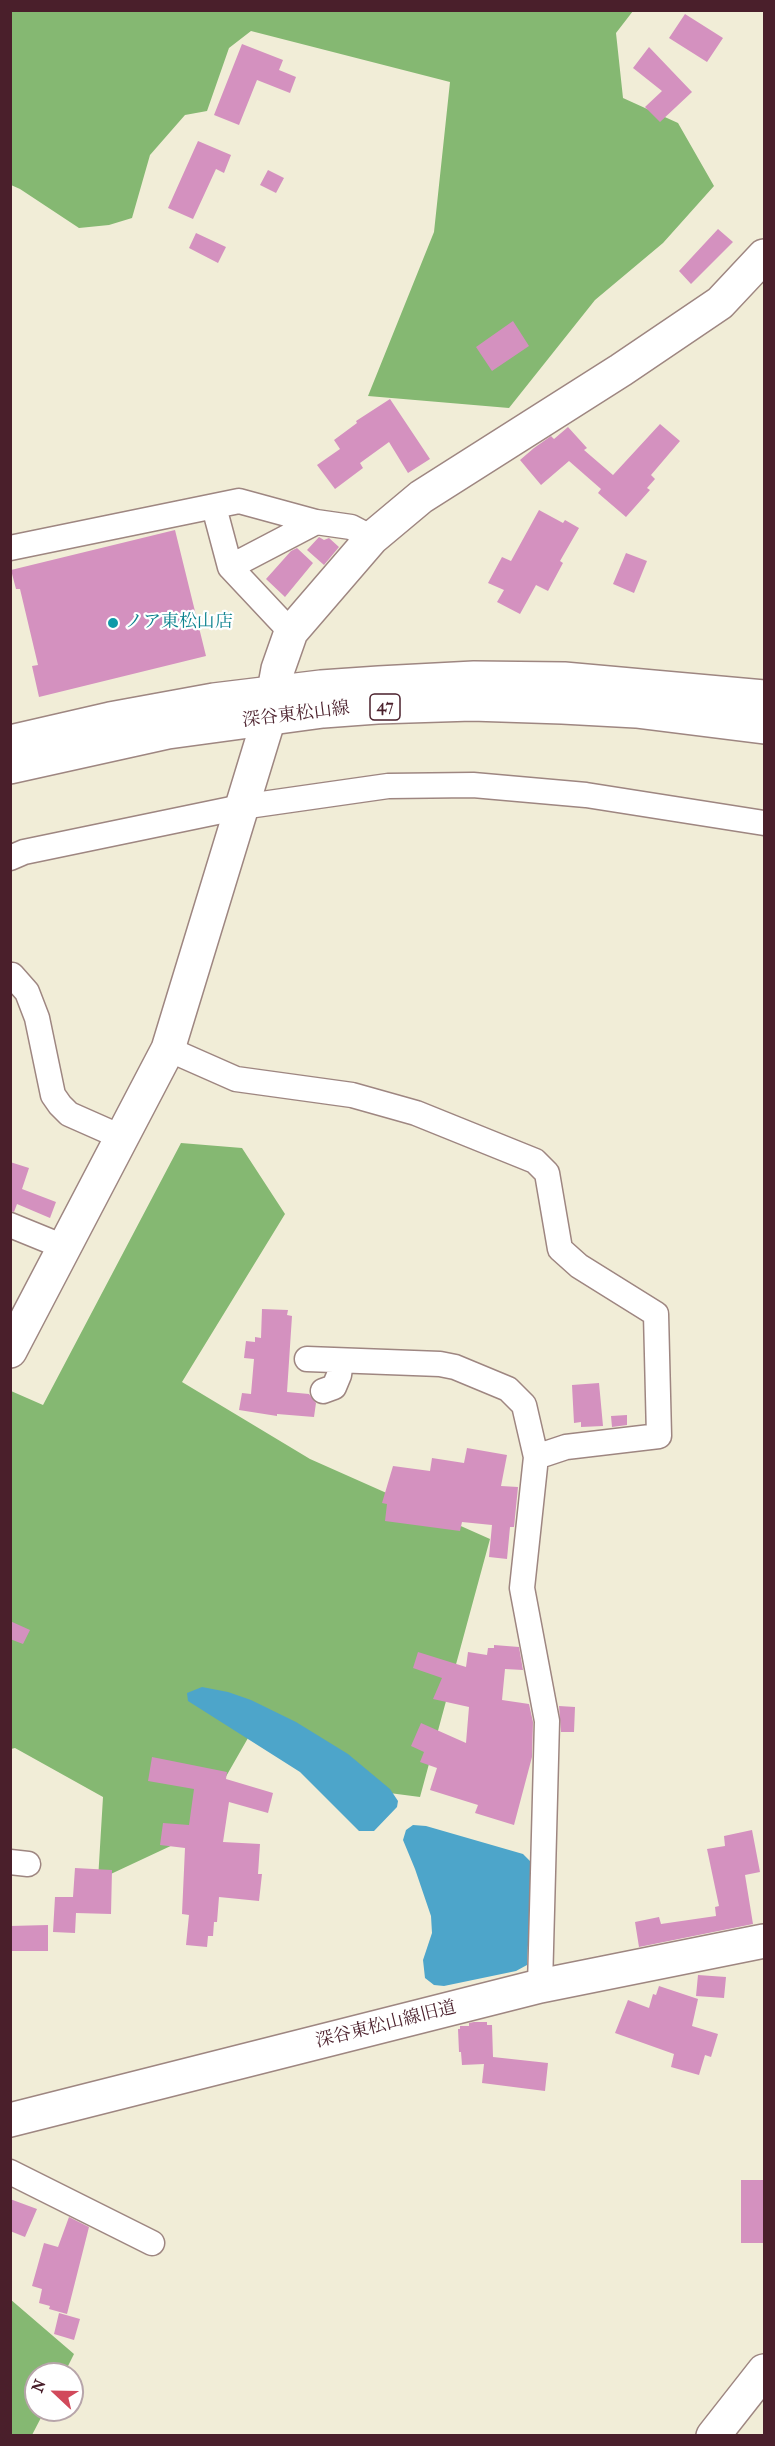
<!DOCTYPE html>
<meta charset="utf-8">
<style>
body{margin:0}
#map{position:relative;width:775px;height:2446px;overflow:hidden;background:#f1edd7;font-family:"IM FELL French Canon",serif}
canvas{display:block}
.frame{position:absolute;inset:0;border:12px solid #4a1f2b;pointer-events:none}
.north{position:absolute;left:24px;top:2362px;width:60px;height:60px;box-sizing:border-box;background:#fff;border:2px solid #b7a5aa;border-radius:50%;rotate:292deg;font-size:16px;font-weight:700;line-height:24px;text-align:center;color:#4a1f2b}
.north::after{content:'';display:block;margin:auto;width:21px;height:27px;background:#d1495b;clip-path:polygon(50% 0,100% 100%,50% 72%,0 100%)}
</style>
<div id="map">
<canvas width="775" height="2446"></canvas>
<div class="frame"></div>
<div class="north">N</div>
</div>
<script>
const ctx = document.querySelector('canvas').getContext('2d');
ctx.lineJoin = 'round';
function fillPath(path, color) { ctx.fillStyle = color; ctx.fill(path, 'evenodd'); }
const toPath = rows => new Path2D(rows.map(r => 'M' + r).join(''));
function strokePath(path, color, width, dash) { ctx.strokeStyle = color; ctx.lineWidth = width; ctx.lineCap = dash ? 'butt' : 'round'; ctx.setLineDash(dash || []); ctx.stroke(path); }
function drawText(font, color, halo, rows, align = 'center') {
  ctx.font = font + ' "IM FELL French Canon","Noto Serif JP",serif'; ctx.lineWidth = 4.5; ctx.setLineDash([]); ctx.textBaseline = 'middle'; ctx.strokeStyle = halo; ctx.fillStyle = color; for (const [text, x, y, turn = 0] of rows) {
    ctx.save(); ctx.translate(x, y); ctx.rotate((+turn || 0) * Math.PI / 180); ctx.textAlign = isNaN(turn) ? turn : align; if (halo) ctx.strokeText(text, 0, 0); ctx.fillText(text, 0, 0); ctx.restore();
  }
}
fillPath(toPath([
 [10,11,633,11,616,33,623,98,678,123,714,186,663,243,595,300,509,408,368,396,434,232,450,82,251,31,229,48,207,111,185,115,150,155,132,218,109,225,79,228,20,189,11,185],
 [181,1143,242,1148,285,1214,182,1382,310,1459,490,1539,420,1797,351,1788,260,1717,192,1836,98,1880,103,1797,15,1748,11,1749,11,1391,43,1405],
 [10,2299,74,2354,64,2374,36,2374,36,2410,45,2410,32,2435,11,2435]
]), '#85b872');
fillPath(toPath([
 [202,1687,228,1692,251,1700,296,1722,348,1754,390,1789,398,1801,397,1807,374,1831,359,1831,300,1772,188,1701,187,1693],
 [413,1825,426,1826,523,1854,530,1861,532,1866,527,1965,516,1971,444,1986,434,1985,425,1978,423,1960,432,1933,431,1916,415,1869,403,1840,406,1830]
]), '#4da5ca');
fillPath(toPath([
 [685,14,723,38,707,62,669,38],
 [242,44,283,60,279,70,296,77,290,93,257,80,239,125,214,115],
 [649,47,692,92,660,122,645,107,662,91,633,68],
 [198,141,231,155,224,173,216,169,193,219,168,208],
 [268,170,284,178,276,193,260,185],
 [718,229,733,242,691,284,679,271],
 [196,233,226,247,218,263,189,248],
 [513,321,529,346,492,371,476,347],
 [390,399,430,459,408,473,389,442,360,463,363,468,335,489,317,465,340,449,334,440,357,423,356,421],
 [660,424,680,441,651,475,655,479,647,488,650,490,626,517,598,493,601,489,569,461,541,485,520,460,534,448,551,436,554,439,568,427,587,448,584,450,613,475],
 [539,510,563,523,565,520,579,528,560,561,563,563,548,591,536,585,520,614,497,602,504,590,488,583,502,557,511,561],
 [175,530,206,656,39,697,32,666,38,665,20,589,16,589,11,570],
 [319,537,324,540,329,538,339,547,324,565,307,550],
 [297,548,313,563,285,597,266,579,291,551],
 [626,553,647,561,634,593,613,584],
 [10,1162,29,1168,22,1189,56,1202,50,1218,17,1204,14,1212,10,1211],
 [262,1309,288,1310,287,1315,292,1316,287,1392,309,1394,316,1403,314,1417,277,1414,277,1416,239,1410,242,1393,251,1394,254,1359,244,1358,246,1341,255,1342,255,1337,261,1338],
 [599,1383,603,1426,581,1427,581,1422,574,1423,572,1385],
 [627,1415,627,1425,612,1427,611,1416],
 [467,1448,507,1455,501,1486,518,1487,514,1527,510,1527,507,1559,489,1557,492,1525,462,1522,460,1531,385,1521,387,1504,382,1503,393,1466,430,1471,432,1458,464,1463],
 [10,1621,30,1630,23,1644,10,1639],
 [494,1645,519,1647,523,1670,505,1669,502,1700,529,1704,533,1722,532,1757,514,1825,475,1813,478,1805,430,1790,437,1768,420,1762,424,1752,411,1746,421,1723,466,1743,469,1707,433,1699,442,1678,413,1668,418,1652,466,1667,468,1652,487,1655,488,1648,494,1648],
 [559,1706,575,1707,574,1732,561,1732],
 [152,1757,227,1772,226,1779,273,1793,268,1813,229,1802,223,1842,260,1844,258,1874,262,1874,259,1901,219,1897,217,1922,214,1922,213,1936,208,1936,207,1947,186,1945,189,1915,182,1914,185,1848,160,1845,163,1823,189,1825,194,1789,148,1781],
 [752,1830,760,1872,745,1875,753,1924,639,1947,635,1922,659,1917,661,1924,716,1916,715,1907,719,1906,707,1849,725,1846,724,1836],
 [75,1868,112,1870,111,1914,76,1913,75,1933,53,1932,55,1897,73,1897],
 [48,1925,48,1951,10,1951,10,1926],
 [698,1975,726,1977,724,1998,696,1996],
 [659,1986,698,1999,692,2026,718,2034,711,2057,705,2055,699,2075,671,2067,674,2054,615,2033,628,2000,649,2008,653,1994,656,1995],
 [474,2022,487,2022,487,2025,492,2025,493,2057,548,2063,545,2091,482,2083,484,2064,462,2065,461,2052,459,2052,458,2029,460,2029,460,2026,469,2026,469,2023],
 [741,2180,765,2180,765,2243,741,2243],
 [10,2199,37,2209,25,2237,10,2231],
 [69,2217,89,2227,67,2314,49,2309,50,2306,39,2303,42,2289,32,2286,44,2243,58,2247],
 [59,2313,80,2319,74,2340,54,2334]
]), '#d491bf');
const street = toPath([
 [214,507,230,567,291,632],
 [10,548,239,501,316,522,351,527,372,538],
 [230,567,316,522],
 [10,858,24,852,241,807,388,786,473,785,586,795,764,823],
 [12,975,27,992,37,1018,53,1095,60,1105,69,1114,121,1137],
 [168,1049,236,1079,352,1095,416,1113,535,1161,547,1173,560,1249,579,1266,656,1314,659,1436,566,1447,536,1457],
 [10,1225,64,1247],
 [307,1359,440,1364,455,1367,508,1389,524,1405,536,1457,522,1588,547,1721,540,1986],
 [323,1391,334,1387,339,1375,341,1362],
 [10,1862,28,1864],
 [10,2172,152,2243]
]);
const secondary = toPath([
 [10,1351,168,1049,269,718,278,669,291,632,372,538,421,497,621,370,720,303,764,256],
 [10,2120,540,1986,764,1941],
 [713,2436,764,2371]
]);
const primary = toPath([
 [10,742,110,719,214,700,321,687,379,683,474,678,564,679,764,697],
 [10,767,168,732,323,711,377,707,472,704,562,707,636,711,764,727]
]);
strokePath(street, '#9e8681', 27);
strokePath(secondary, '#9e8681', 36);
strokePath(primary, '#9e8681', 36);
strokePath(street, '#fff', 24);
strokePath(secondary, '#fff', 33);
strokePath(primary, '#fff', 33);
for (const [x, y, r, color] of [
 [113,623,6,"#0f9aa8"]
]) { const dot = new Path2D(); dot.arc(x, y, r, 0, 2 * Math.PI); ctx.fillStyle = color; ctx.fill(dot); strokePath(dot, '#fff', 2); }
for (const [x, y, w] of [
 [385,707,30]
]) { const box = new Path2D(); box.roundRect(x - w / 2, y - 13, w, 26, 4.5); ctx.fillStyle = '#fff'; ctx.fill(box); strokePath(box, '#4a1f2b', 1.5); }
drawText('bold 16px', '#4a1f2b', null, [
 ["47",385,707]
]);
drawText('18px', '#0d838f', '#fff', [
 ["ノア東松山店",125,623]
], 'left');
drawText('18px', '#4a1f2b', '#fff', [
 ["深谷東松山線",296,715,-7],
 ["深谷東松山線旧道",386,2025,-14]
]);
</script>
